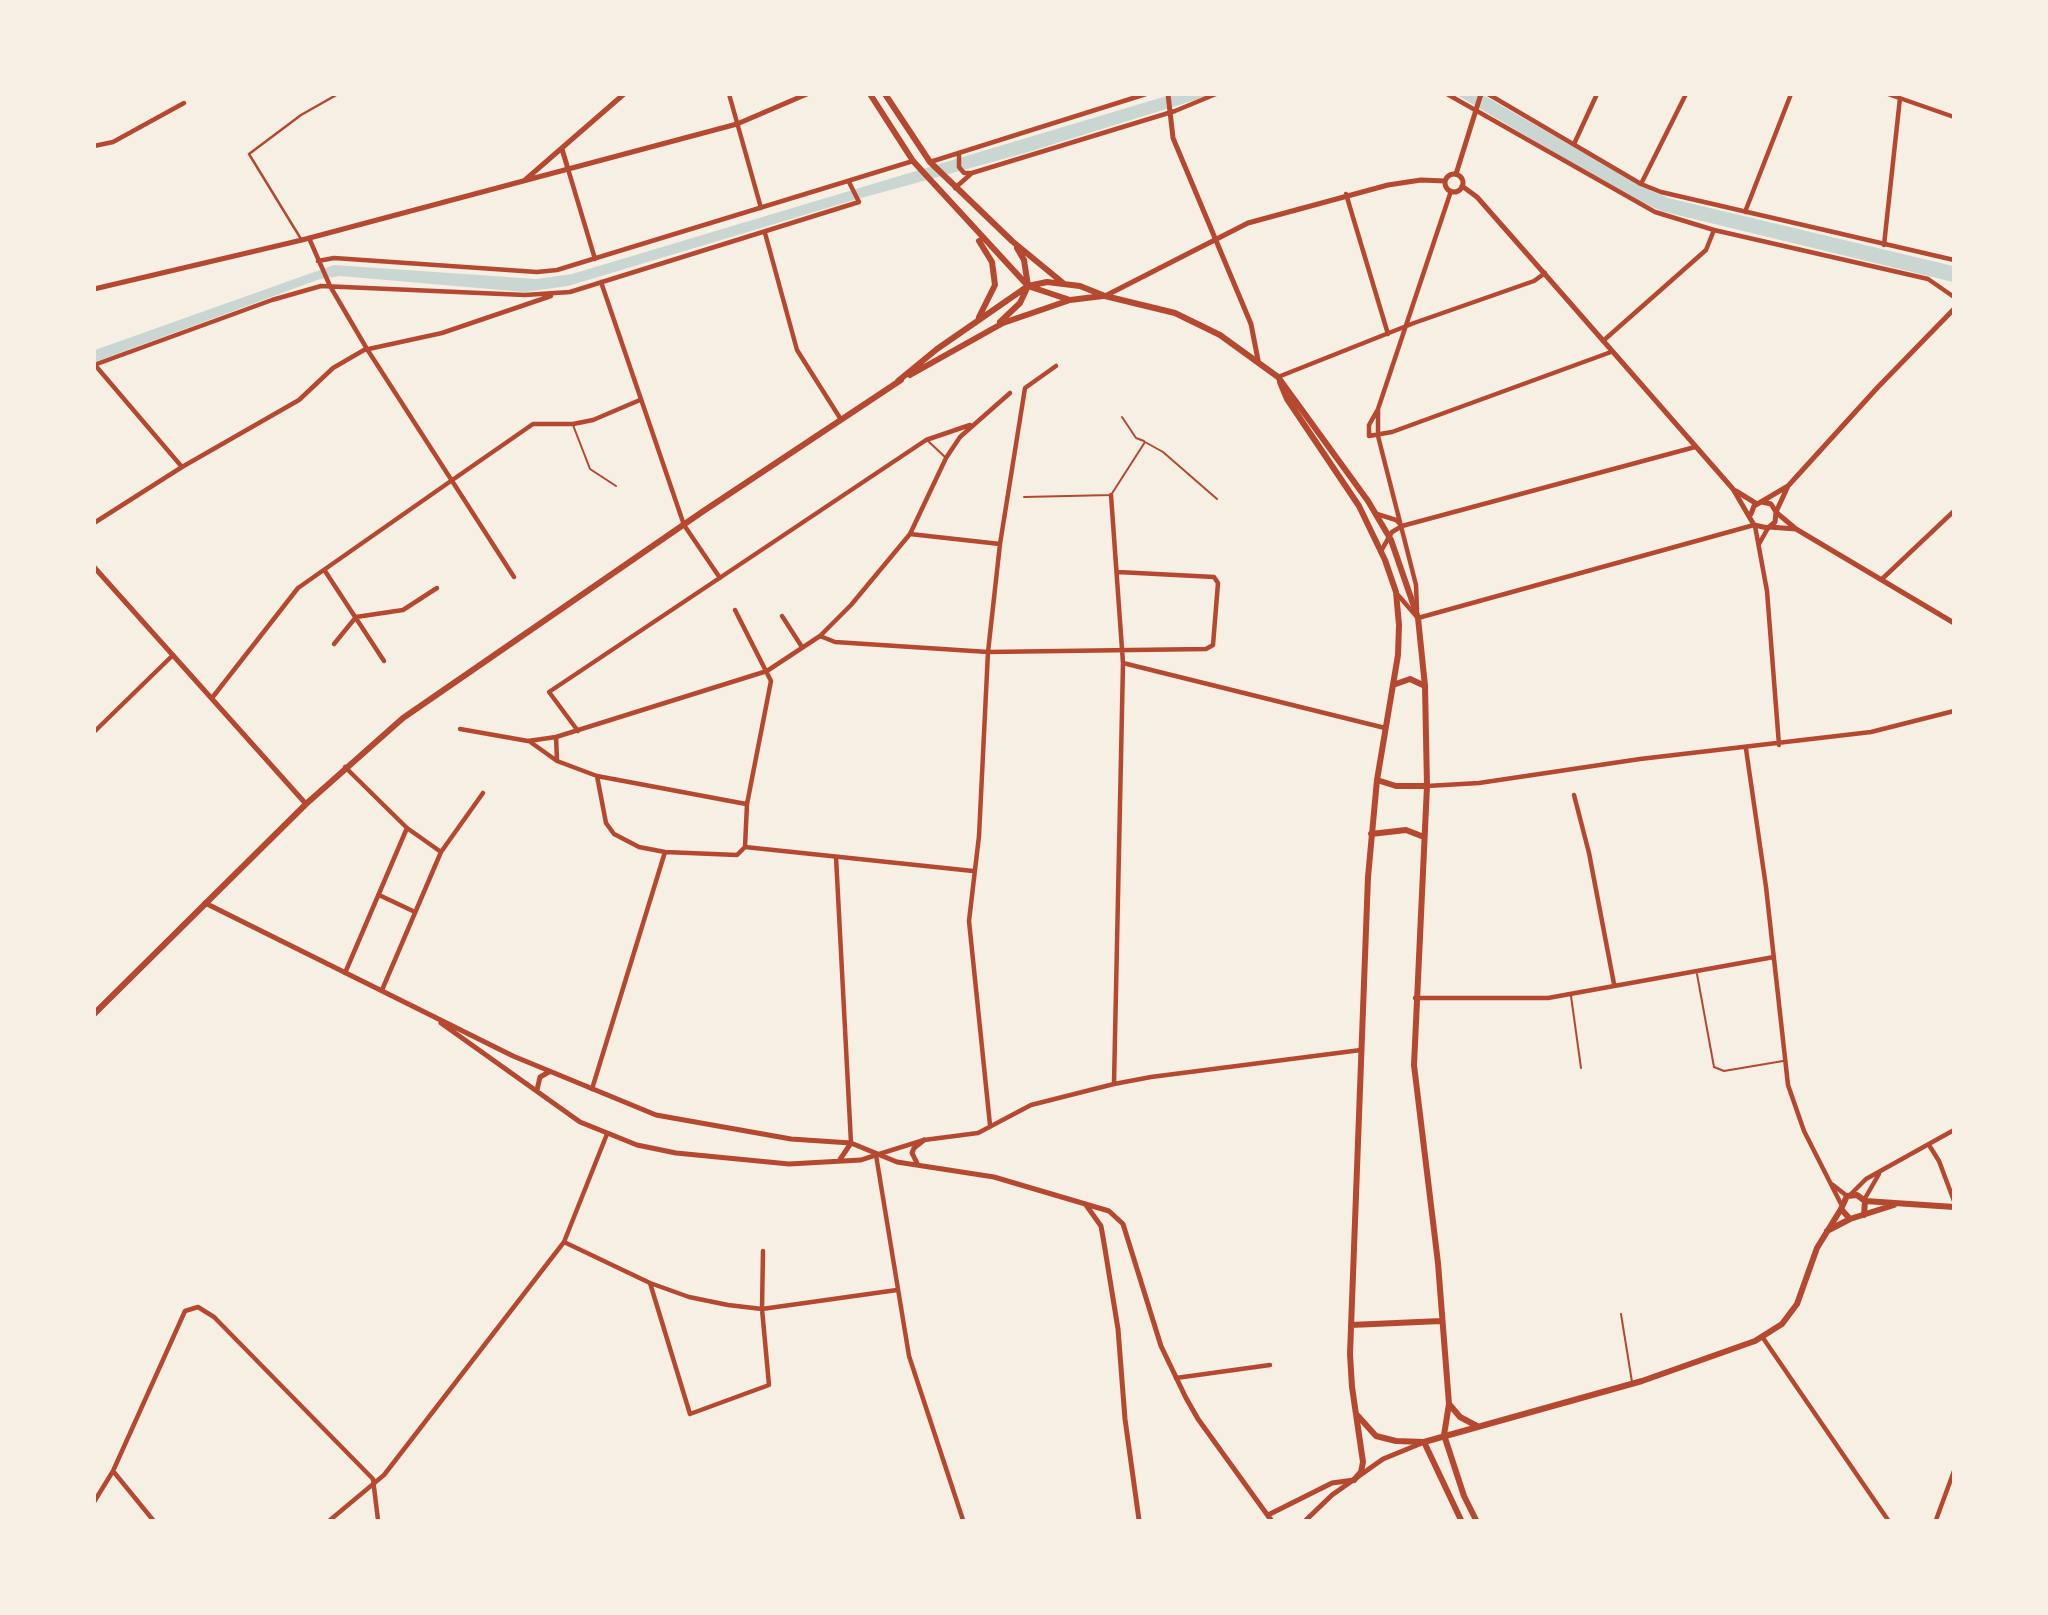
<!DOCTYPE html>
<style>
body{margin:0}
#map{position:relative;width:2048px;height:1615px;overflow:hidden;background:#f6efe4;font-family:"Roboto Condensed",sans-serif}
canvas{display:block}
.frame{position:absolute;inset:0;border:96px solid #f6efe4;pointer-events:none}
</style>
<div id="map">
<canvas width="2048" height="1615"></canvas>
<div class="frame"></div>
</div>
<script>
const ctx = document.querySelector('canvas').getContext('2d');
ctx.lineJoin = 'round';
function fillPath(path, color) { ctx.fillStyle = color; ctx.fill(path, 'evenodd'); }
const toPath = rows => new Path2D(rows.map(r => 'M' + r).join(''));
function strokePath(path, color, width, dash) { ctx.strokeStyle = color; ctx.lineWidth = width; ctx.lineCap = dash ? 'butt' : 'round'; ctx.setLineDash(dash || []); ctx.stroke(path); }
fillPath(toPath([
 [1170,95,1211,95,1025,153,854,200,568,286,525,292,340,276,320,279,95,362,95,350,334,265,536,279,572,274],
 [1457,95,1483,95,1636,183,1668,198,1953,266,1953,282,1661,211,1628,196]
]), '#c9d6d2');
strokePath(toPath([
 [1122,417,1136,438,1144,441],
 [573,425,590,469,616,486],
 [927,440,946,458],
 [1024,497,1111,495,1145,442,1163,452,1217,499],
 [1697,974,1714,1067,1724,1071,1783,1061],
 [1571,996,1581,1068],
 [1621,1314,1632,1382]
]), '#b5482f', 2);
strokePath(toPath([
 [301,239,249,154,301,115,338,94]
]), '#b5482f', 2.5);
strokePath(toPath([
 [729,94,761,208],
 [1447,94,1655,212,1714,230,1928,279,1954,297],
 [1488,94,1641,184,1661,192,1954,260],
 [1888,94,1954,117],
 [1574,144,1597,94],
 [94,146,113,142,184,103],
 [959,153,959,167,964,173,972,173],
 [930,162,1146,94],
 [568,169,595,259],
 [1641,184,1686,94],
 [955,188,972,173,1175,111,1216,94],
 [1451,191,1378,409,1369,425,1369,436,1392,432,1611,352],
 [1346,194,1388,334],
 [1745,212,1791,94],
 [765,233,797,350,840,418],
 [309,238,330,286,367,349,514,577],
 [1884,245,1900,98],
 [318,261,334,258,537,272,557,270,913,161],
 [601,282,684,525,720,578],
 [1603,341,1706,250,1714,230],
 [94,365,272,300,321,286,525,295,570,292,859,202,849,182],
 [95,365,182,467],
 [1278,377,1414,323,1534,281,1545,273],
 [1378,410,1378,436,1416,585,1417,610],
 [1111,495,1123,663,1114,1084],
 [1377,514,1396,520,1401,525],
 [94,523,182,467,299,400,333,368,364,350,442,333,551,296],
 [1755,526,1767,591,1779,745],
 [910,534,1000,544],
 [1759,544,1768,528],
 [1381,551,1392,532,1402,526,1695,447],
 [325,571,384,661],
 [1882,579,1954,511],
 [1398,595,1417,617],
 [735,610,771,681,747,804,745,847],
 [782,616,802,647],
 [1418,618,1754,525],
 [820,636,835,642,988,652,1206,649,1213,645,1218,583,1214,577,1118,572],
 [334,644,356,617,403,610,437,588],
 [1123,663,1385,728],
 [212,698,298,588,448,483,533,424,573,424,593,420,640,400],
 [460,729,528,741,556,737,767,671,820,636,851,605,910,534,946,458,960,437,1010,393],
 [578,731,549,692,926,440,970,425],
 [94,732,173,655],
 [556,737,557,760],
 [529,741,557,761,597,776,746,804],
 [1746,749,1766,887,1788,1085,1804,1131,1841,1204],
 [345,767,407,828],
 [597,776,606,823,614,834,639,847,665,852,737,855,745,847,973,871],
 [1427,786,1479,783,1640,759,1871,732,1954,711],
 [1574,795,1589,853,1614,984],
 [441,852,483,793],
 [836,857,851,1143],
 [379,895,415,912],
 [345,973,407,828,441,852,382,990],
 [1415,998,1548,998,1774,957],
 [592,1089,665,852],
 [990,1125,969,921,979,836,988,652,1000,544,1025,388,1056,366],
 [1929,1145,1939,1161,1954,1201],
 [1833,1185,1847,1196],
 [1850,1195,1866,1179,1954,1130],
 [1864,1200,1879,1174],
 [564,1242,650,1283,689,1297,728,1305,762,1309,897,1290],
 [650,1283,690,1414,769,1385,762,1309,763,1251],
 [1763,1338,1888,1520],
 [1176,1378,1270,1365],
 [113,1471,153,1520],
 [94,1502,113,1471,185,1311,198,1307,214,1317,373,1479,378,1520],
 [330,1520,384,1475,564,1242,607,1134],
 [963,1520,909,1356,876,1155,924,1140,978,1133,1031,1105,1114,1084,1151,1077,1361,1050],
 [1936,1520,1954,1471]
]), '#b5482f', 4.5);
strokePath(toPath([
 [1168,94,1173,138,1251,324,1258,360],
 [562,149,568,169],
 [1456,174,1481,94],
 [525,180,624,94],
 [94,289,302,240,737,124,807,94],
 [205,903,513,1056,656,1115,791,1139,851,1143,897,1162,994,1177,1109,1211,1123,1224,1161,1346,1186,1398,1198,1419,1271,1520],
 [441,1023,580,1122,637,1145,676,1153,789,1164,861,1160,876,1155],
 [537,1090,540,1077,549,1072],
 [839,1161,851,1143],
 [917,1163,912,1153,914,1148,924,1140],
 [1086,1205,1101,1226,1104,1243,1118,1329,1125,1419,1139,1520],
 [1268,1515,1332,1483,1354,1480]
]), '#b5482f', 5);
strokePath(toPath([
 '1445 183a9 9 0 1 1 18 0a9 9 0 1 1-18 0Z',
 [1462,186,1477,197,1550,280,1733,489,1754,525,1768,528,1775,522,1776,512,1771,504,1762,502],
 [1105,296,1248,223,1388,185,1421,180,1445,181],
 [1736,491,1757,504],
 [1776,512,1788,486],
 [1777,513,1796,529,1954,623],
 [1751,514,1754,506,1788,486,1878,387,1954,309],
 [1769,527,1796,529],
 [94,567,306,804],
 [1306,1520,1332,1495,1383,1459,1422,1443]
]), '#b5482f', 5);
strokePath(toPath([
 [870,94,913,161,1028,286,1070,300,1103,296],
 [885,94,930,162,1012,241,1063,283],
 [979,317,995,285,992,262,979,241],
 [1000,322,1020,303,1028,286,1024,260,1017,248],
 [910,375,1003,323,1070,300],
 [898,381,937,349,1028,286,1047,282,1080,286,1105,296,1175,313,1220,335,1278,377,1368,501,1391,540,1418,618,1425,686,1427,786,1414,1065,1438,1263,1449,1404,1444,1435,1464,1496,1476,1520],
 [1280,382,1287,399,1359,506,1385,560,1396,592,1399,625,1398,655,1377,780,1368,877,1350,1354,1352,1387,1363,1462,1361,1472,1354,1480],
 [1393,685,1410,679,1425,686],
 [1377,780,1396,786,1427,786],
 [1371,834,1406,830,1424,837],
 [94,1014,306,804,403,718,702,512,901,380],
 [1865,1201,1954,1207],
 [1850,1219,1841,1209,1847,1196,1857,1195,1865,1201,1864,1215],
 [1827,1231,1850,1219,1894,1205],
 [1351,1325,1441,1321],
 [1449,1404,1460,1417,1477,1426],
 [1358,1416,1376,1436,1396,1441,1424,1442,1642,1381,1755,1341,1782,1324,1797,1304,1817,1248,1841,1209],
 [1424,1442,1461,1520]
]), '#b5482f', 6);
</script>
